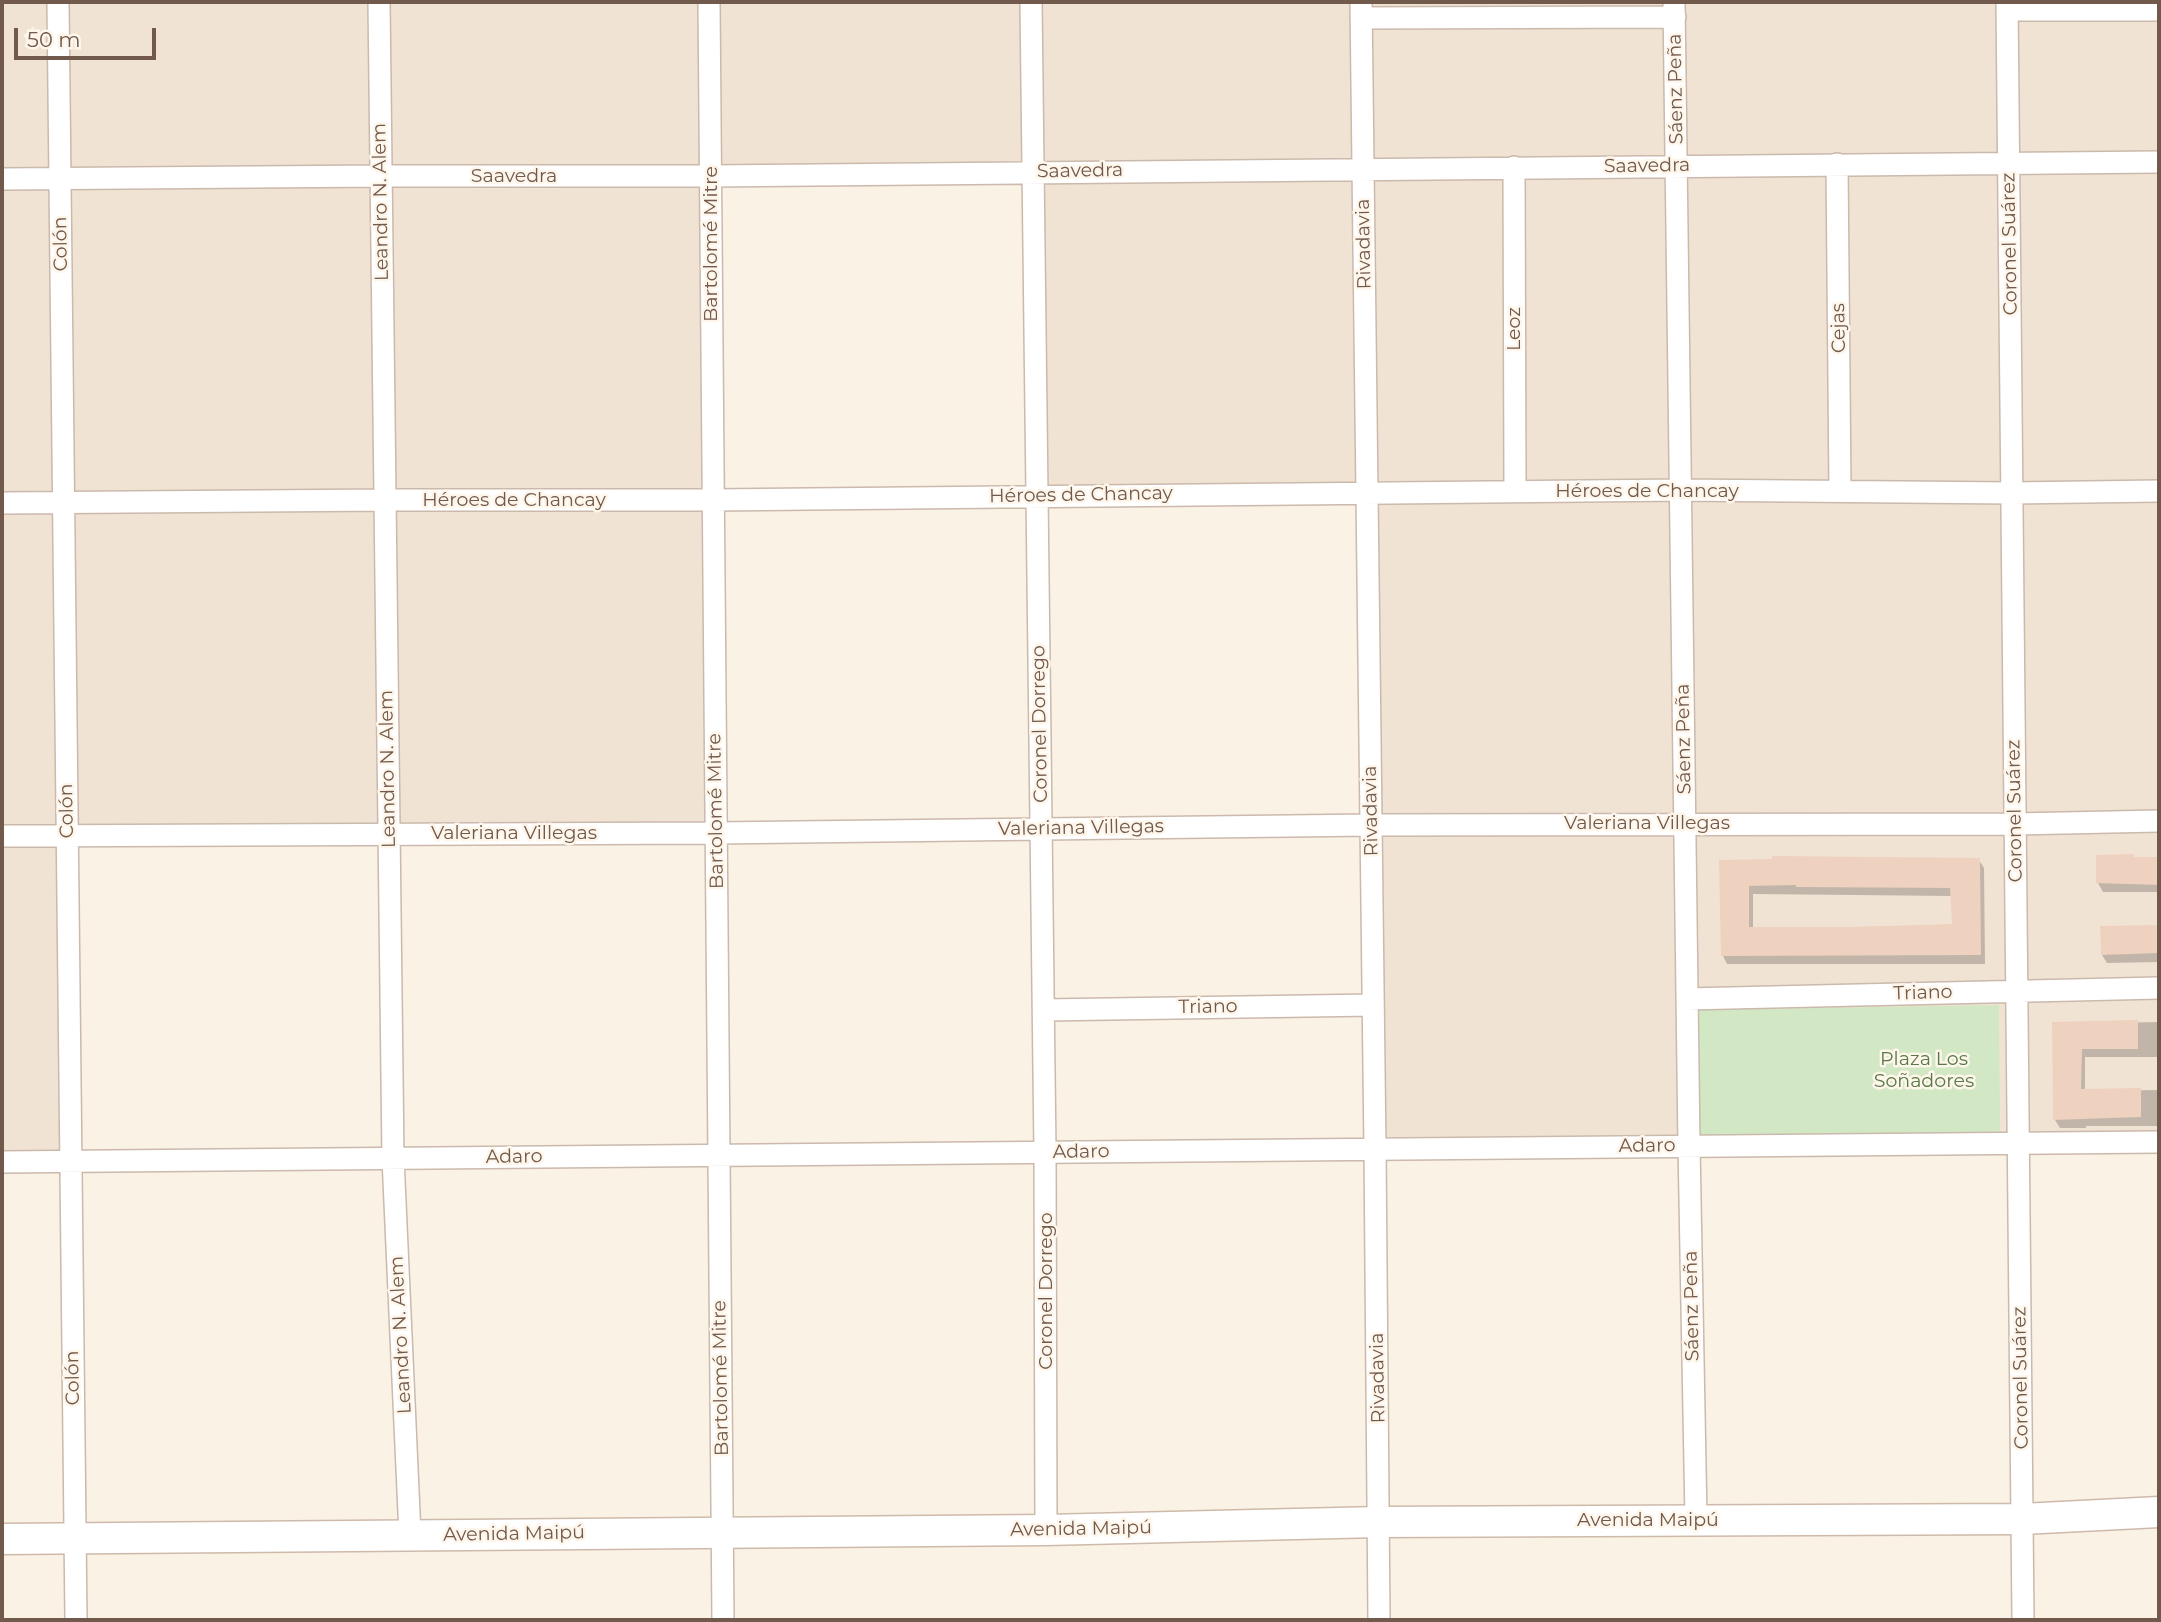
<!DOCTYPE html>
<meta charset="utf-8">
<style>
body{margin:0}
#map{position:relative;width:2161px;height:1622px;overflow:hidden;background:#faf2e4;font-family:Montserrat,sans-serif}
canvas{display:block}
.frame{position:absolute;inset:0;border:4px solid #71594c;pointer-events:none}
.scale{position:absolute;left:14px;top:28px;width:142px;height:32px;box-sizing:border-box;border:4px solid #71594c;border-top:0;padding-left:9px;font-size:21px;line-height:24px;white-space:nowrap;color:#71594c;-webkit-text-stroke:5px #fef6ea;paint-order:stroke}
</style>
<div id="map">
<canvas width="2161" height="1622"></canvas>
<div class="frame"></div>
<div class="scale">50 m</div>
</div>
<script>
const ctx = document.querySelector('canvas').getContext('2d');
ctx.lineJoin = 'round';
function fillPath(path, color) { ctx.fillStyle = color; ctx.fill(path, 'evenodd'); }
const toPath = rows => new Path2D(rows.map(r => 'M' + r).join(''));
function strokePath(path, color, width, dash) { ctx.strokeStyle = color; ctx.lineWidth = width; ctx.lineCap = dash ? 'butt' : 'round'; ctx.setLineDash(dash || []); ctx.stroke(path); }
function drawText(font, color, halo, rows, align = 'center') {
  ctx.font = font + ' Montserrat,sans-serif'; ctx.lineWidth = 5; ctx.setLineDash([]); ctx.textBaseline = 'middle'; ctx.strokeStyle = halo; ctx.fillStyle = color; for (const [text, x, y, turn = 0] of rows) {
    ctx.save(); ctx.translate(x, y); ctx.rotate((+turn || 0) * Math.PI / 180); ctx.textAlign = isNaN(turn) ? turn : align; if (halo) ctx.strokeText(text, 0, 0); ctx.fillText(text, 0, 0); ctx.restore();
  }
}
fillPath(toPath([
 [2,2,2159,2,2159,1142,1375,1149,1367,493,1037,495,1033,172,711,177,716,833,68,835,71,1161,2,1162]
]), '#f1e3d3');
fillPath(toPath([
 [1999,1005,2000,1132,1700,1137,1699,1010]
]), '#d2e7c4');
fillPath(toPath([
 [2098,857,2159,858,2159,892,2103,892,2098,883],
 [1979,860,1984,868,1985,964,1727,964,1723,956,1721,862],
 [1753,894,1952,896,1954,926,1753,928],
 [2159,927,2159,962,2107,963,2102,955,2102,928],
 [2159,1022,2159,1057,2085,1057,2085,1091,2159,1090,2159,1126,2086,1126,2086,1128,2060,1128,2055,1120,2053,1024]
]), '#0003');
fillPath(toPath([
 [2134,854,2134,857,2159,857,2159,885,2096,883,2096,855],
 [1772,856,1980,858,1981,955,1721,956,1719,860,1772,859],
 [1796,885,1796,887,1950,888,1952,924,1856,927,1749,927,1749,886],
 [2159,925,2159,953,2101,955,2100,926],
 [2138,1020,2138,1049,2082,1049,2081,1089,2141,1088,2141,1117,2053,1120,2052,1022]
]), '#eed1be');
const minor = toPath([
 [58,2,76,1620],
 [379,2,393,1158,410,1535],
 [709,2,723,1620],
 [1031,2,1045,1152,1046,1530],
 [1361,2,1375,1149,1379,1620],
 [1674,2,1689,1146,1696,1519],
 [2007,2,2023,1620],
 [2007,10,2159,10],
 [1361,18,1675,17],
 [1837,164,1840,491],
 [1514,167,1515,491],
 [2,179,381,176,711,176,2159,162],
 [2,503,385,500,714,500,1681,490,2012,493,2159,491],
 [2,836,716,833,1371,825,2015,824,2159,821],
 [1687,999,2159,988],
 [1044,1010,1373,1005],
 [2,1162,2159,1142]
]);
const secondary = toPath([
 [2,1539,1046,1530,1379,1522,2022,1519,2159,1512]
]);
strokePath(minor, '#cbb9ac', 24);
strokePath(secondary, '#cebaaa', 33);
strokePath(minor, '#fff', 21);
strokePath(secondary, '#fff', 30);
drawText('19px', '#71594c', '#fef6ea', [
 ["Sáenz Peña",1676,89,-91],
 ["Saavedra",1647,166,-1],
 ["Saavedra",1080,171,-1],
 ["Saavedra",514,176],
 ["Leandro N. Alem",381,202,-91],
 ["Colón",61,244,-91],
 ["Bartolomé Mitre",711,244,-90],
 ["Rivadavia",1364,244,-91],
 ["Coronel Suárez",2010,244,-91],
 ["Cejas",1839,328,-91],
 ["Leoz",1514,329,-90],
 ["Héroes de Chancay",1647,491],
 ["Héroes de Chancay",1081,495,-1],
 ["Héroes de Chancay",514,500],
 ["Coronel Dorrego",1040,724,-91],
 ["Sáenz Peña",1684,739,-91],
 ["Leandro N. Alem",388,769,-91],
 ["Colón",67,811,-91],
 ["Bartolomé Mitre",716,811,-91],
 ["Rivadavia",1371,811,-91],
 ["Coronel Suárez",2015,811,-91],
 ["Valeriana Villegas",1647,823],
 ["Valeriana Villegas",1081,828,-1],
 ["Valeriana Villegas",514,833],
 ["Triano",1923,993,-2],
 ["Triano",1208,1007,-1],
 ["Adaro",1647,1146,-1],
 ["Adaro",1081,1152,-1],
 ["Adaro",514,1157,-1],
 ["Coronel Dorrego",1046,1291,-90],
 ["Sáenz Peña",1692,1306,-91],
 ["Leandro N. Alem",401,1335,-93],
 ["Colón",73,1378,-91],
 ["Bartolomé Mitre",721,1378,-91],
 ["Rivadavia",1378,1378,-91],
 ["Coronel Suárez",2021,1378,-91],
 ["Avenida Maipú",1648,1520],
 ["Avenida Maipú",1081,1529,-1],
 ["Avenida Maipú",514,1534,-1]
]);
drawText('19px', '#577b48', '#fef6ea', [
 ["Plaza Los",1924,1059],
 ["Soñadores",1924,1081]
]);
</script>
